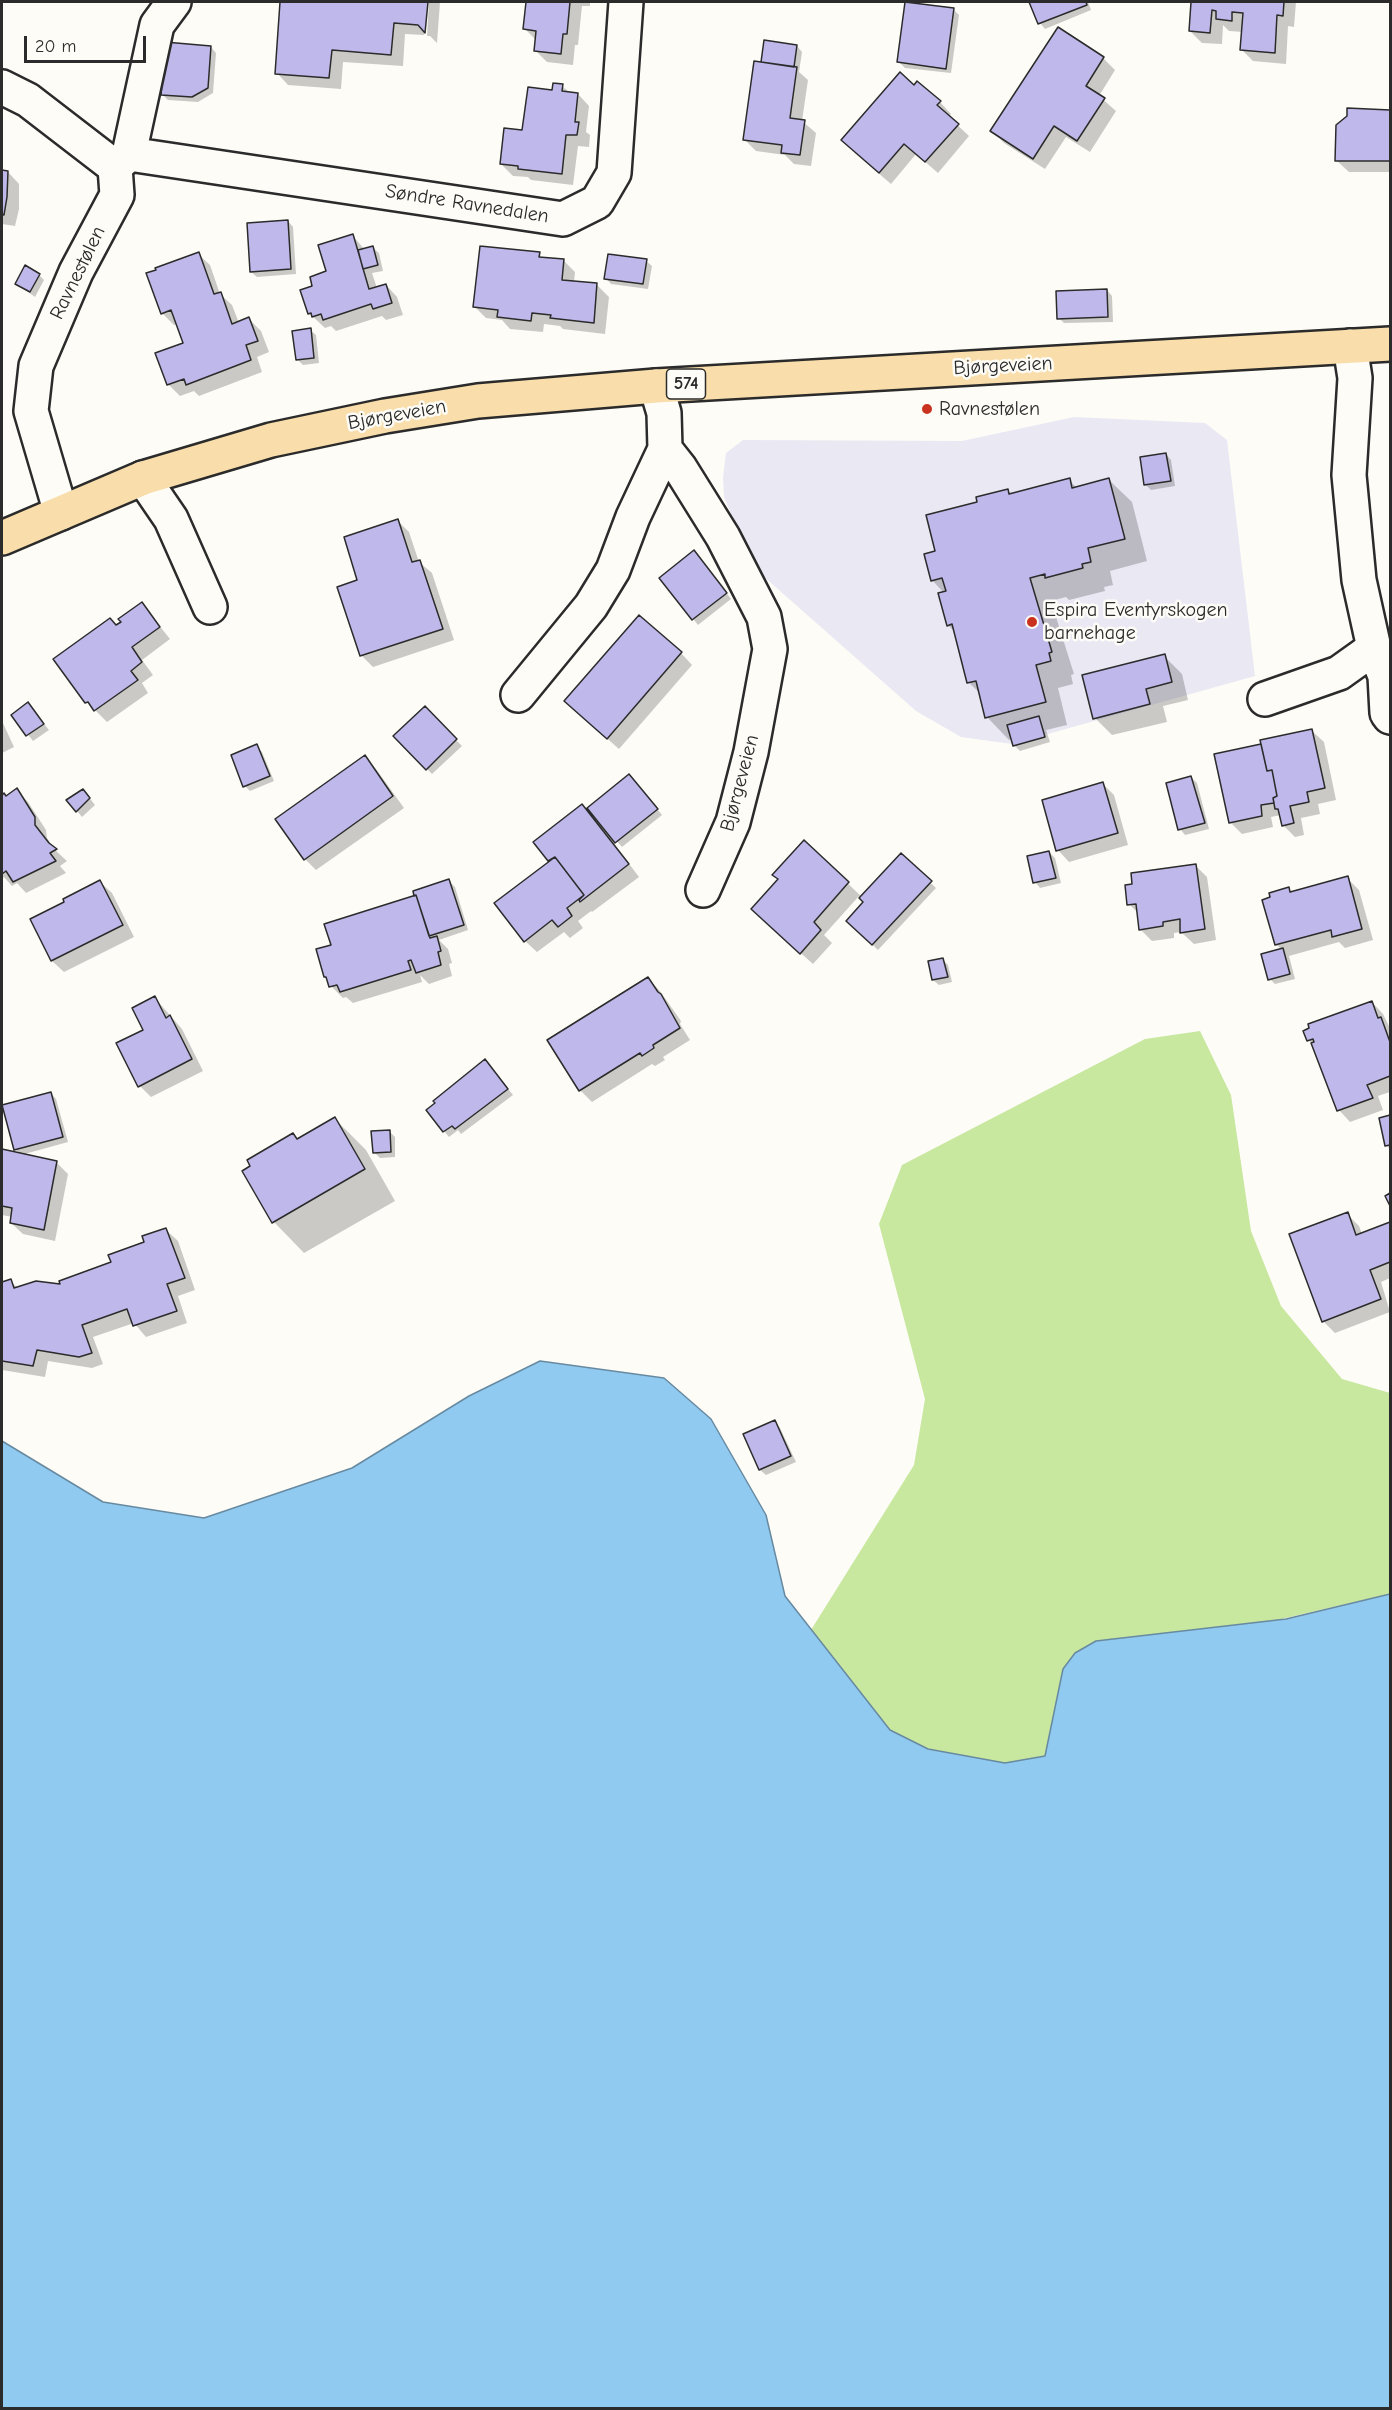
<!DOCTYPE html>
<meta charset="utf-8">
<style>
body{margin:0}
#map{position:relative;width:1392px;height:2410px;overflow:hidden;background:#fdfcf7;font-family:"Comic Neue",sans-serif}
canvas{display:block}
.frame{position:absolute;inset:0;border:3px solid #2b2b2b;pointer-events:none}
.scale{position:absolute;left:24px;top:36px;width:122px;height:27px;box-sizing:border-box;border:3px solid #2b2b2b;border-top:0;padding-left:8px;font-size:18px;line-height:21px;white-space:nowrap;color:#2b2b2b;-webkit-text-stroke:4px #fdfcf7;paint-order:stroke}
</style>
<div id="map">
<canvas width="1392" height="2410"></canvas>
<div class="frame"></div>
<div class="scale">20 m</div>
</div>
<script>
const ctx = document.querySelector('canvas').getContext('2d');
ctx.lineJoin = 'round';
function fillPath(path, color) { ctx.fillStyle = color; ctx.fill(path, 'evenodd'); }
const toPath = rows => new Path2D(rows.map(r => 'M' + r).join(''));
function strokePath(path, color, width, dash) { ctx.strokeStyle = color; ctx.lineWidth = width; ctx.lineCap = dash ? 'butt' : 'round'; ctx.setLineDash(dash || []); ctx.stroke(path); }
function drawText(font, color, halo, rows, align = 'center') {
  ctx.font = font + ' "Comic Neue",sans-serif'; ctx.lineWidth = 5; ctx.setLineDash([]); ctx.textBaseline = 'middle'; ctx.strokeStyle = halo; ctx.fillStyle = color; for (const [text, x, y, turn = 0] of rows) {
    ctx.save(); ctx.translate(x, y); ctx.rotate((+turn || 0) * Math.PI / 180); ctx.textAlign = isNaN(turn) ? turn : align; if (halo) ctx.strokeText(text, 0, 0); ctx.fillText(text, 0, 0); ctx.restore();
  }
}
fillPath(toPath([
 [1074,417,1205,423,1227,440,1255,676,1012,744,961,737,916,711,754,568,724,497,723,478,726,453,743,440,962,441]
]), '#eae8f3');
fillPath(toPath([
 [1200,1031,1231,1095,1251,1231,1281,1306,1342,1379,1390,1393,1390,1594,1063,1669,1045,1756,1005,1763,928,1749,890,1730,811,1630,914,1465,925,1399,879,1224,902,1165,1145,1039]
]), '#c8e79f');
const water = toPath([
 [540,1361,664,1378,711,1419,766,1515,785,1596,890,1730,928,1749,1005,1763,1045,1756,1063,1669,1075,1653,1096,1641,1286,1619,1390,1594,1390,2408,2,2408,2,1441,103,1502,204,1518,352,1468,469,1396,540,1361]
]);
fillPath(water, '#90caf0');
strokePath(water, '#688aa1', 1.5);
fillPath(toPath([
 [282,2,426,2,424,35,405,34,403,66,343,62,341,89,288,85,277,73],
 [429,2,440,2,437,43,430,36,427,36],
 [528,2,590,2,590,6,582,6,578,45,575,45,573,65,547,62,535,50,536,40,525,29],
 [1031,2,1088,2,1091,10,1045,29,1040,23],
 [1192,2,1296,2,1294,27,1288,26,1286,64,1253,61,1242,50,1243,32,1229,31,1223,25,1222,44,1202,43,1190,31],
 [953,9,959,15,951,73,905,68,899,62],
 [1058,29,1103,58,1115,70,1099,96,1116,111,1090,152,1066,137,1045,169,1004,143,992,131],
 [797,46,802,52,799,72,808,80,802,121,816,133,811,166,794,164,785,155,756,151,744,139,763,64],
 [211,47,216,53,213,93,198,102,168,100,162,94],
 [562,86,570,93,578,94,589,106,586,132,590,135,589,147,578,146,573,185,531,180,528,177,513,176,501,164,553,91],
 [914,87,940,102,951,114,949,117,969,136,938,173,916,154,891,184,854,152],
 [1349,110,1390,111,1390,172,1349,172,1337,161],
 [2,172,8,172,19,184,19,209,15,226,2,224],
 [288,221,293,227,296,274,257,277,251,272],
 [353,236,365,250,373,248,379,253,383,271,372,273,377,288,386,285,397,297,403,315,386,320,382,316,336,331,331,326,325,328,309,313,314,287,328,272],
 [198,254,210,265,220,294,232,305,239,323,249,319,261,331,269,352,257,357,262,372,199,396,194,391,180,396,168,384,185,344,177,324,174,325,162,313],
 [539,254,544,259,563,260,575,272,574,283,597,285,609,297,605,334,563,329,560,326,544,324,543,332,510,329,502,320,486,318,475,307],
 [646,261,652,266,648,289,611,284,606,278],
 [39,275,44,280,35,297,17,284],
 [1107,290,1112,296,1113,322,1064,323,1059,318],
 [310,330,316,335,319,363,303,365,297,359],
 [1166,454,1171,460,1175,486,1151,490,1145,484],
 [1069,480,1077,488,1109,480,1132,502,1147,561,1110,571,1113,585,1104,587,1105,591,1069,600,1066,597,1051,601,1074,674,1071,675,1073,684,1058,688,1067,725,1046,730,1050,742,1020,751,1014,745,1012,739,1009,740,987,717,981,694,968,682,955,632,948,625,944,593,932,580,937,552,979,503,1008,490,1012,495],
 [398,521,409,532,419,562,432,573,454,640,373,667,361,655,359,581],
 [699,558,731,599,698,625,661,578],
 [142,604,170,639,142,660,153,675,142,683,148,693,107,722,87,702,117,627],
 [681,653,692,665,619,749,578,713],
 [1164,656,1182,674,1188,700,1163,706,1167,722,1112,735,1095,718],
 [424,708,462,746,432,774,395,736],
 [33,710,49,730,33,741,13,715],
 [2,721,14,747,2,753],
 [1312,731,1324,742,1336,800,1318,804,1320,814,1301,818,1304,835,1295,837,1283,825,1281,815,1271,817,1273,827,1242,834,1230,822,1263,745],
 [256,746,262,752,274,781,250,791,245,786],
 [365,757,376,769,404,808,316,870,305,859],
 [1191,777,1197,783,1209,829,1185,835,1180,829],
 [634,781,662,815,622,847,602,824,600,825,639,877,592,912,591,911,578,921,583,928,570,938,564,932,537,952,525,941,551,861,535,842,582,806,598,822],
 [1103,784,1114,795,1128,845,1069,862,1058,850],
 [16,790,28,802,46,830,47,838,55,850,67,861,60,866,66,873,26,893,17,883,12,886,4,877,2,879,2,797,4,795,6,797],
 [88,796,95,805,82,817,77,811],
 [804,842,862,897,901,855,936,888,878,950,848,921,865,902,859,896,824,935,832,943,813,964,765,921,780,880],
 [1049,852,1055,858,1061,883,1040,888,1035,882],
 [1196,866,1207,877,1216,940,1194,944,1181,932,1174,933,1174,938,1152,941,1140,929,1139,914,1129,904],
 [1347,878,1359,890,1373,940,1345,948,1339,942,1289,956,1295,979,1275,984,1270,979,1282,950,1276,944,1288,889,1292,893],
 [449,881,455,887,468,930,439,940,448,949,452,963,449,964,452,976,429,984,420,975,422,982,353,1003,346,997,343,998,331,986,325,977,333,946],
 [100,882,112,893,134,937,64,972,52,961,32,920,66,903],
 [943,960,948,965,952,982,939,985,933,980],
 [648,979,660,991,681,1021,680,1024,690,1040,663,1057,665,1060,655,1066,652,1064,592,1102,580,1090,549,1041],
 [155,998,182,1029,203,1071,151,1097,140,1086,145,1030],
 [1372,1002,1383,1014,1390,1028,1390,1092,1378,1096,1383,1110,1350,1122,1339,1110,1312,1044,1309,1040],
 [490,1066,513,1095,461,1134,458,1130,449,1137,444,1131,437,1104],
 [51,1093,56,1099,68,1142,21,1155,15,1149],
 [1390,1117,1390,1149,1386,1145,1381,1119],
 [335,1119,366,1150,395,1201,304,1253,274,1222,244,1172,293,1135,298,1140],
 [389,1131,395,1137,395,1157,380,1158,374,1152],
 [2,1151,56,1162,68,1174,55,1241,23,1234,11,1223,12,1217,2,1215],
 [1347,1214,1359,1226,1362,1234,1390,1223,1390,1278,1381,1282,1390,1312,1335,1333,1323,1321],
 [166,1230,178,1241,195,1290,178,1296,187,1323,146,1337,134,1323,93,1337,103,1364,92,1368,48,1361,45,1377,2,1370,2,1284,10,1281,18,1288,62,1286,113,1263],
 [775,1422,780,1428,796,1462,766,1475,760,1470,745,1435]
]), '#0003');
const building = toPath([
 [280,2,428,2,425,33,418,25,394,23,391,55,332,50,329,78,275,74,280,2],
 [526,2,570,2,567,34,563,34,561,54,534,51,536,31,523,29,526,2],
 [905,2,954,8,946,69,897,62,905,2],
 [1029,2,1086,2,1087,5,1038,24,1029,2],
 [1191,2,1284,2,1283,16,1277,15,1275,53,1240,50,1243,13,1232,12,1232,21,1216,19,1216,11,1212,10,1210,33,1189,31,1191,2],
 [1058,27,1104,57,1086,86,1105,98,1077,141,1054,126,1033,159,990,131,1058,27],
 [764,40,797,45,794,67,761,62,764,40],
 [165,42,211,46,208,88,192,97,161,95,165,42],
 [754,61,797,67,790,118,805,120,800,155,781,153,782,145,743,140,754,61],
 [900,72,914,85,917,81,941,101,937,105,959,124,925,162,904,144,879,173,841,140,900,72],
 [553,83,563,84,562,91,578,93,575,122,579,122,577,135,566,135,562,174,518,169,518,166,500,164,504,128,522,130,528,87,552,90,553,83],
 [1347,108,1390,110,1390,161,1335,161,1336,125,1347,116,1347,108],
 [2,170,8,171,7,197,4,215,2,214,2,170],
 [288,220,291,269,250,272,247,223,288,220],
 [353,234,369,289,386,284,392,303,373,309,371,304,323,320,321,314,312,317,311,313,308,314,300,290,312,286,310,277,326,271,318,245,353,234],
 [373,246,378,265,363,269,358,250,373,246],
 [480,246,540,252,539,257,564,259,562,280,597,283,594,323,550,318,551,315,532,313,531,321,497,317,498,310,473,307,480,246],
 [199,252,214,294,221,292,232,324,249,317,258,341,246,345,251,360,186,385,184,379,167,385,155,353,183,343,171,310,161,314,146,273,156,270,155,268,199,252],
 [608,254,647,259,643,284,604,279,608,254],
 [25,265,40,274,30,292,15,284,25,265],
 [1107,289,1108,317,1057,319,1056,291,1107,289],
 [311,328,314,358,296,360,292,331,311,328],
 [1166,453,1171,481,1144,485,1140,457,1166,453],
 [1070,478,1072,488,1109,478,1125,539,1088,548,1091,562,1082,564,1083,568,1045,578,1045,574,1030,578,1052,652,1049,653,1051,661,1036,665,1046,702,985,718,976,681,967,683,952,624,947,626,938,593,946,591,942,578,931,581,924,554,935,551,926,515,977,502,976,497,1008,489,1009,494,1070,478],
 [398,519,412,562,420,560,443,629,360,656,337,587,357,580,344,537,398,519],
 [694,550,727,593,692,620,659,578,694,550],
 [142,602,160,627,132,647,142,662,131,671,138,680,94,711,88,702,85,703,53,659,110,618,116,625,121,622,118,619,142,602],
 [639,615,682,652,607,739,564,701,639,615],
 [1165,654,1172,682,1146,689,1150,704,1093,719,1082,675,1165,654],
 [28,702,44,724,26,736,11,715,28,702],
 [425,706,457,739,426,770,393,736,425,706],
 [1039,716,1045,737,1013,746,1007,725,1039,716],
 [1312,729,1325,788,1307,792,1309,802,1290,806,1294,823,1282,826,1278,809,1275,809,1273,798,1277,796,1272,770,1267,771,1260,740,1312,729],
 [257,744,270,776,243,787,231,755,257,744],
 [1261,744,1267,771,1272,770,1277,796,1273,798,1274,803,1261,805,1262,816,1229,823,1214,754,1261,744],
 [365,755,393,796,304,860,275,819,365,755],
 [629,774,658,809,615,843,587,808,629,774],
 [1191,776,1205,823,1178,830,1166,783,1191,776],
 [1103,782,1118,833,1056,851,1042,800,1103,782],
 [17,788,35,817,35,825,49,843,57,849,50,853,56,861,13,882,6,871,2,874,2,795,4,793,6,796,17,788],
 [83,789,90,798,76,812,66,800,83,789],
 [582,804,629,864,580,902,579,900,584,895,555,857,548,861,533,842,582,804],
 [804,840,849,882,814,922,821,930,800,954,751,909,778,879,772,875,804,840],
 [1049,851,1056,878,1033,883,1027,856,1049,851],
 [901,853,932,881,872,945,846,921,863,902,859,898,901,853],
 [555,857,584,895,567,908,572,916,558,927,552,920,524,942,494,903,555,857],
 [1196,864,1205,929,1180,933,1180,919,1163,922,1163,926,1139,930,1136,904,1127,905,1125,885,1132,884,1131,873,1196,864],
 [1348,876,1362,929,1332,937,1331,930,1275,945,1262,900,1270,897,1269,893,1289,887,1290,892,1348,876],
 [449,879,464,925,429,936,416,895,414,896,413,891,449,879],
 [100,880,123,925,51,961,30,919,64,902,63,899,100,880],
 [416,895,430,938,437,936,441,951,438,952,441,965,416,973,411,960,408,961,411,970,340,992,337,985,329,987,326,977,324,977,316,949,331,945,324,924,416,895],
 [1283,948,1290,974,1268,980,1261,954,1283,948],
 [943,958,948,977,932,980,928,961,943,958],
 [648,977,658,992,661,994,680,1028,653,1045,654,1048,642,1056,640,1053,579,1091,547,1040,648,977],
 [155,996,166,1018,170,1015,192,1059,138,1087,116,1043,143,1030,132,1008,155,996],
 [1372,1001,1378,1018,1381,1017,1390,1042,1390,1076,1367,1085,1373,1098,1337,1111,1311,1043,1314,1042,1313,1039,1307,1041,1303,1031,1309,1028,1308,1024,1372,1001],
 [485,1059,508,1089,455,1129,452,1126,443,1132,426,1110,435,1103,433,1101,485,1059],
 [51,1092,63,1137,14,1150,2,1105,51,1092],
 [1390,1115,1390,1145,1385,1146,1379,1118,1390,1115],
 [335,1117,365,1169,272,1223,242,1171,250,1166,247,1160,293,1133,297,1139,335,1117],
 [390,1130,391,1152,373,1153,371,1131,390,1130],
 [2,1149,57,1161,44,1230,10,1223,12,1208,2,1206,2,1149],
 [1390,1193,1390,1206,1385,1196,1390,1193],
 [1348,1212,1356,1235,1390,1222,1390,1262,1370,1270,1381,1299,1322,1322,1289,1234,1348,1212],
 [166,1228,185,1278,167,1284,177,1311,133,1326,127,1309,82,1325,92,1353,79,1357,37,1350,33,1366,2,1361,2,1282,11,1279,14,1288,36,1281,60,1284,59,1281,111,1262,108,1255,144,1242,142,1236,166,1228],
 [775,1420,791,1456,759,1470,743,1434,775,1420]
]);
fillPath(building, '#bfb8ea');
strokePath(building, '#2b2b2b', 1.5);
const minor = toPath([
 [2,87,28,100,115,167,117,195,76,272,36,366,31,411,61,513],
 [129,154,563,219,597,202,614,173,626,2],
 [115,167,129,154,157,25,174,2],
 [656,386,664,413,665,449,680,468,723,537,764,617,770,649,751,752,733,822,703,890],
 [143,478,171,519,210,607],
 [1374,648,1385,676,1387,713,1390,717],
 [518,695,591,606,613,570,633,517,665,449],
 [1265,699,1339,673,1374,648,1359,580,1349,475,1355,378,1350,346]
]);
const major = toPath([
 [2,538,143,478,271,440,385,416,478,401,656,386,1390,344]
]);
strokePath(minor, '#2b2b2b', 38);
strokePath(major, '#2b2b2b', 38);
strokePath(minor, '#fdfcf7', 33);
strokePath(major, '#f9deab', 33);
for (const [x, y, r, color] of [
 [927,409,6,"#c8321e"],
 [1032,622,6,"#c8321e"]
]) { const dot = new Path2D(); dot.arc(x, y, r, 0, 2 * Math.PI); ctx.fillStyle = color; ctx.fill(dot); strokePath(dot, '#fdfcf7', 2); }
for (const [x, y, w] of [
 [686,384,39]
]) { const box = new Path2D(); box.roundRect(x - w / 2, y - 15, w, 30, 4.5); ctx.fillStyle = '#fdfcf7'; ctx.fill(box); strokePath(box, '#2b2b2b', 1.5); }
drawText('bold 18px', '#2b2b2b', null, [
 ["574",686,384]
]);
drawText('20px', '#2b2b2b', '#fdfcf7', [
 ["Søndre Ravnedalen",467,204,9],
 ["Ravnestølen",78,273,-64],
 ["Bjørgeveien",1003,366,-3],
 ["Bjørgeveien",397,415,-10],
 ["Bjørgeveien",740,783,-75]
]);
drawText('20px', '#2b2b2b', '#fdfcf7', [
 ["Ravnestølen",939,409],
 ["Espira Eventyrskogen",1044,610],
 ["barnehage",1044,633]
], 'left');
</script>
